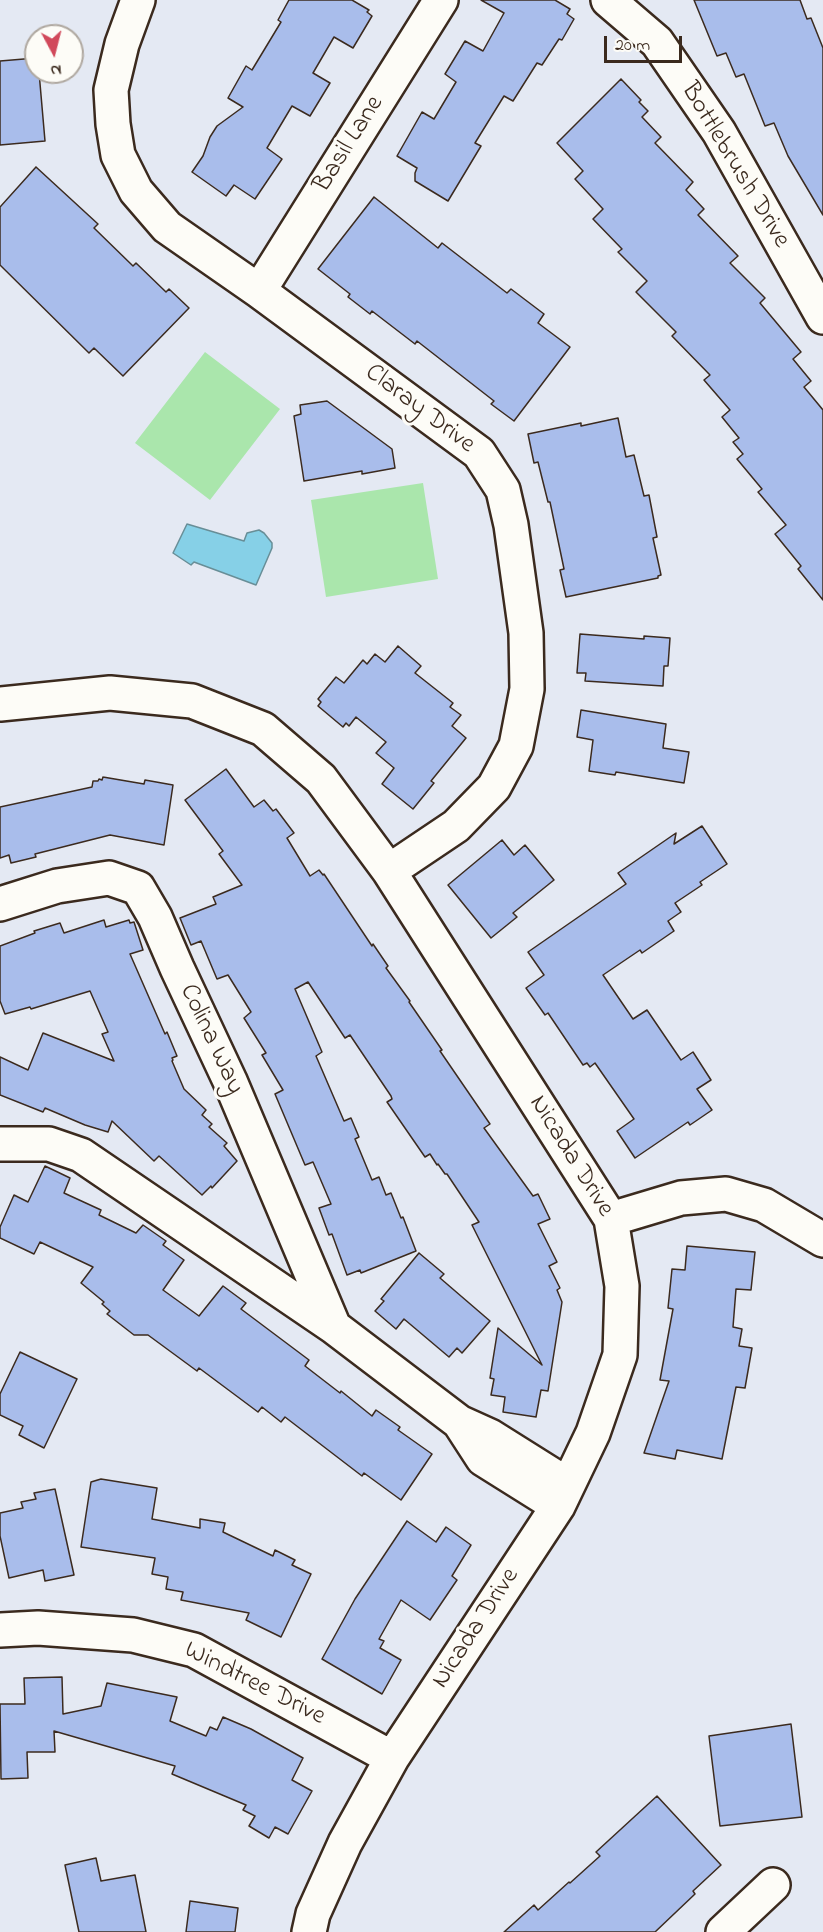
<!DOCTYPE html>
<style>
body{margin:0}
#map{position:relative;width:823px;height:1932px;overflow:hidden;background:#e4e9f3;font-family:"Indie Flower",sans-serif}
canvas{display:block}
.north{position:absolute;left:24px;top:24px;width:60px;height:60px;box-sizing:border-box;background:#fdfcf7;border:2px solid #afa8a0;border-radius:50%;rotate:173deg;font-size:16px;font-weight:700;line-height:24px;text-align:center;color:#3b2a1e}
.north::after{content:'';display:block;margin:auto;width:21px;height:27px;background:#d1495b;clip-path:polygon(50% 0,100% 100%,50% 72%,0 100%)}
.scale{position:absolute;left:604px;top:36px;width:78px;height:27px;box-sizing:border-box;border:3px solid #3b2a1e;border-top:0;padding-left:8px;font-size:18px;line-height:21px;white-space:nowrap;color:#3b2a1e;-webkit-text-stroke:4px #fdfcf7;paint-order:stroke}
</style>
<div id="map">
<canvas width="823" height="1932"></canvas>
<div class="north">N</div>
<div class="scale">20 m</div>
</div>
<script>
const ctx = document.querySelector('canvas').getContext('2d');
ctx.lineJoin = 'round';
function fillPath(path, color) { ctx.fillStyle = color; ctx.fill(path, 'evenodd'); }
const toPath = rows => new Path2D(rows.map(r => 'M' + r).join(''));
function strokePath(path, color, width, dash) { ctx.strokeStyle = color; ctx.lineWidth = width; ctx.lineCap = dash ? 'butt' : 'round'; ctx.setLineDash(dash || []); ctx.stroke(path); }
function drawText(font, color, halo, rows, align = 'center') {
  ctx.font = font + ' "Indie Flower",sans-serif'; ctx.lineWidth = 6; ctx.setLineDash([]); ctx.textBaseline = 'middle'; ctx.strokeStyle = halo; ctx.fillStyle = color; for (const [text, x, y, turn = 0] of rows) {
    ctx.save(); ctx.translate(x, y); ctx.rotate((+turn || 0) * Math.PI / 180); ctx.textAlign = isNaN(turn) ? turn : align; if (halo) ctx.strokeText(text, 0, 0); ctx.fillText(text, 0, 0); ctx.restore();
  }
}
fillPath(toPath([
 [205,352,280,409,210,500,135,443],
 [423,483,438,579,326,597,311,500]
]), '#aae6ac');
const water = toPath([
 [187,524,244,541,247,533,259,530,264,533,272,543,272,548,256,585,194,562,191,565,173,553,187,524]
]);
fillPath(water, '#86d0e7');
strokePath(water, '#688e97', 1.5);
const building = toPath([
 [289,0,352,0,369,10,367,12,372,16,353,48,334,37,313,73,330,83,310,116,292,106,267,148,282,159,255,199,234,185,226,196,192,172,203,156,210,137,217,126,243,107,228,98,246,66,252,70,281,22,278,20,289,0],
 [481,0,555,0,570,9,567,14,574,19,562,40,559,39,542,65,537,63,513,101,504,96,475,143,481,146,448,201,415,181,415,173,417,168,397,156,422,112,434,119,456,82,445,74,465,41,483,51,504,13,481,0],
 [694,0,800,0,807,19,811,18,823,48,823,215,788,156,774,123,765,126,744,74,736,77,726,53,717,56,694,0],
 [36,58,36,72,39,72,45,141,0,145,0,61,36,58],
 [621,79,641,100,639,102,648,111,642,117,661,137,655,143,693,182,686,190,704,209,698,215,738,256,730,263,765,298,760,303,801,352,793,359,811,381,804,387,823,410,823,600,798,569,801,566,775,534,786,525,758,492,762,489,737,459,743,454,733,442,739,438,722,417,730,410,704,380,710,375,672,336,676,332,636,292,647,281,618,252,622,249,593,219,603,209,575,179,583,171,557,143,621,79],
 [36,167,98,224,94,228,133,266,136,263,166,292,169,289,189,308,123,376,94,348,89,353,0,265,0,207,36,167],
 [374,197,438,248,442,243,507,293,511,289,544,314,538,323,570,347,514,421,491,404,494,401,417,341,415,344,372,311,370,314,348,297,350,294,318,269,374,197],
 [327,401,392,449,395,468,362,474,362,471,304,481,294,416,301,414,300,405,327,401],
 [618,418,626,457,634,455,644,496,649,495,657,537,653,538,661,575,658,576,658,578,566,597,560,570,564,569,550,502,548,502,538,462,534,463,528,434,581,423,581,426,618,418],
 [580,634,644,639,644,636,670,638,668,666,664,666,663,686,585,681,586,673,577,673,580,634],
 [398,646,421,666,415,673,453,703,450,707,461,715,452,726,466,738,431,781,434,783,413,809,382,784,394,768,376,753,386,742,356,717,349,726,346,723,343,727,318,706,321,702,318,699,336,677,344,683,363,660,367,664,375,654,385,662,398,646],
 [581,710,666,724,663,748,689,752,684,783,616,772,615,775,589,771,593,740,577,737,581,710],
 [226,769,254,807,264,800,273,811,276,809,294,833,287,838,310,876,319,870,323,875,324,874,372,946,373,944,388,966,386,968,410,1001,409,1002,442,1050,440,1051,490,1124,484,1128,533,1196,538,1194,550,1219,538,1224,557,1262,549,1266,560,1288,557,1290,562,1302,548,1391,541,1390,536,1417,503,1412,505,1397,491,1395,494,1379,490,1378,498,1328,542,1365,472,1225,479,1222,447,1174,445,1174,438,1164,437,1165,430,1154,425,1157,387,1102,392,1099,391,1096,350,1035,345,1038,308,982,295,989,322,1052,316,1056,344,1121,351,1118,359,1137,355,1139,372,1180,379,1177,386,1195,391,1193,401,1218,403,1217,416,1251,361,1273,360,1270,347,1275,332,1234,329,1235,319,1208,331,1204,313,1162,305,1165,275,1094,283,1090,262,1055,266,1053,244,1018,251,1012,228,975,217,979,201,941,191,945,180,918,216,904,213,897,242,885,219,854,223,851,185,800,226,769],
 [103,777,144,784,145,780,173,785,164,845,110,835,35,854,36,857,11,863,9,855,0,858,0,807,92,787,93,781,98,781,99,779,102,780,103,777],
 [702,826,727,864,700,882,702,885,675,903,681,912,668,921,674,931,642,953,640,950,603,975,633,1019,647,1010,681,1060,693,1052,711,1080,697,1089,712,1110,690,1125,688,1122,635,1158,617,1131,634,1119,595,1063,590,1067,587,1063,583,1065,548,1013,545,1015,526,988,544,975,528,952,626,884,618,873,676,833,674,844,702,826],
 [502,840,514,855,525,845,554,880,513,913,517,917,491,938,448,885,502,840],
 [104,920,106,927,129,920,130,923,134,922,143,950,130,954,165,1034,167,1032,177,1056,172,1058,173,1060,172,1061,184,1089,206,1110,202,1115,212,1124,209,1127,227,1143,224,1146,237,1161,212,1188,211,1186,202,1195,159,1156,154,1161,112,1121,108,1132,85,1125,45,1108,43,1112,0,1095,0,1057,28,1070,43,1033,114,1061,102,1034,108,1032,90,991,31,1009,30,1007,5,1014,0,1001,0,946,35,933,34,931,60,923,64,933,104,920],
 [45,1166,70,1178,64,1193,101,1210,99,1215,136,1233,143,1225,166,1241,163,1245,184,1260,163,1290,199,1316,223,1286,246,1303,241,1309,309,1360,305,1366,340,1393,341,1391,372,1416,376,1410,400,1427,398,1430,432,1454,401,1500,364,1473,362,1476,285,1417,281,1422,262,1407,258,1412,199,1368,197,1371,148,1335,134,1335,107,1314,110,1311,102,1304,104,1302,81,1283,93,1267,40,1242,34,1254,0,1238,0,1227,14,1195,28,1202,45,1166],
 [687,1246,755,1252,751,1290,736,1289,733,1327,742,1329,739,1346,752,1348,745,1388,736,1387,722,1459,677,1450,675,1459,644,1453,669,1381,660,1380,673,1309,668,1308,672,1269,685,1270,687,1246],
 [419,1253,444,1274,440,1278,490,1321,462,1353,457,1348,449,1357,404,1319,396,1329,375,1311,384,1301,381,1299,419,1253],
 [20,1352,77,1379,44,1448,19,1435,23,1426,0,1415,0,1394,20,1352],
 [101,1479,157,1488,152,1519,200,1528,200,1519,225,1523,223,1532,273,1556,275,1550,295,1560,292,1565,311,1574,281,1637,246,1620,249,1613,181,1600,183,1592,166,1589,168,1577,152,1574,155,1558,81,1547,91,1482,101,1479],
 [55,1489,74,1575,45,1581,43,1570,9,1578,0,1536,0,1513,23,1508,21,1502,36,1499,34,1493,55,1489],
 [407,1521,436,1542,446,1527,471,1545,452,1576,457,1580,430,1620,401,1600,379,1639,384,1641,380,1648,401,1660,382,1694,322,1659,355,1599,407,1521],
 [62,1677,63,1714,101,1706,107,1683,177,1697,170,1721,206,1736,210,1727,217,1730,223,1717,251,1729,303,1758,292,1780,312,1791,288,1834,275,1827,269,1838,249,1826,255,1816,243,1810,246,1805,172,1774,175,1766,54,1731,55,1752,27,1752,28,1778,1,1779,0,1704,25,1704,24,1678,62,1677],
 [791,1724,802,1817,720,1826,709,1736,791,1724],
 [657,1796,721,1865,693,1891,695,1894,655,1932,504,1932,534,1905,538,1910,569,1882,570,1883,600,1856,596,1852,657,1796],
 [96,1858,101,1881,135,1875,146,1932,79,1932,65,1865,96,1858],
 [190,1901,238,1908,235,1932,186,1932,190,1901]
]);
fillPath(building, '#a9bdeb');
strokePath(building, '#3b2a1e', 1.5);
const minor = toPath([
 [138,0,122,44,111,90,113,124,118,155,136,191,167,227,259,291,479,453,503,490,511,525,526,633,527,689,516,746,494,787,456,826,389,871],
 [608,0,657,42,719,132,823,317],
 [259,291,441,0],
 [0,704,110,693,192,701,263,729,321,779,389,871,611,1219,622,1286,620,1355,593,1433,558,1506,392,1758,345,1843,313,1914,309,1932],
 [0,904,57,886,109,878,138,888,155,917,177,968,230,1081,334,1327],
 [0,1144,49,1144,81,1155,334,1327,459,1422,490,1436,568,1485],
 [611,1219,681,1198,726,1194,764,1205,823,1240],
 [459,1422,483,1459,558,1506],
 [0,1630,38,1628,133,1635,194,1650,392,1758],
 [723,1932,773,1885]
]);
strokePath(minor, '#3b2a1e', 38);
strokePath(minor, '#fdfcf7', 33);
drawText('26px', '#3b2a1e', '#fdfcf7', [
 ["Basil Lane",350,145,-58],
 ["Bottlebrush Drive",734,166,59],
 ["Claray Drive",419,410,37],
 ["Colina Way",210,1040,65],
 ["Nicada Drive",570,1157,58],
 ["Nicada Drive",477,1629,-57],
 ["Windtree Drive",254,1685,27]
]);
</script>
